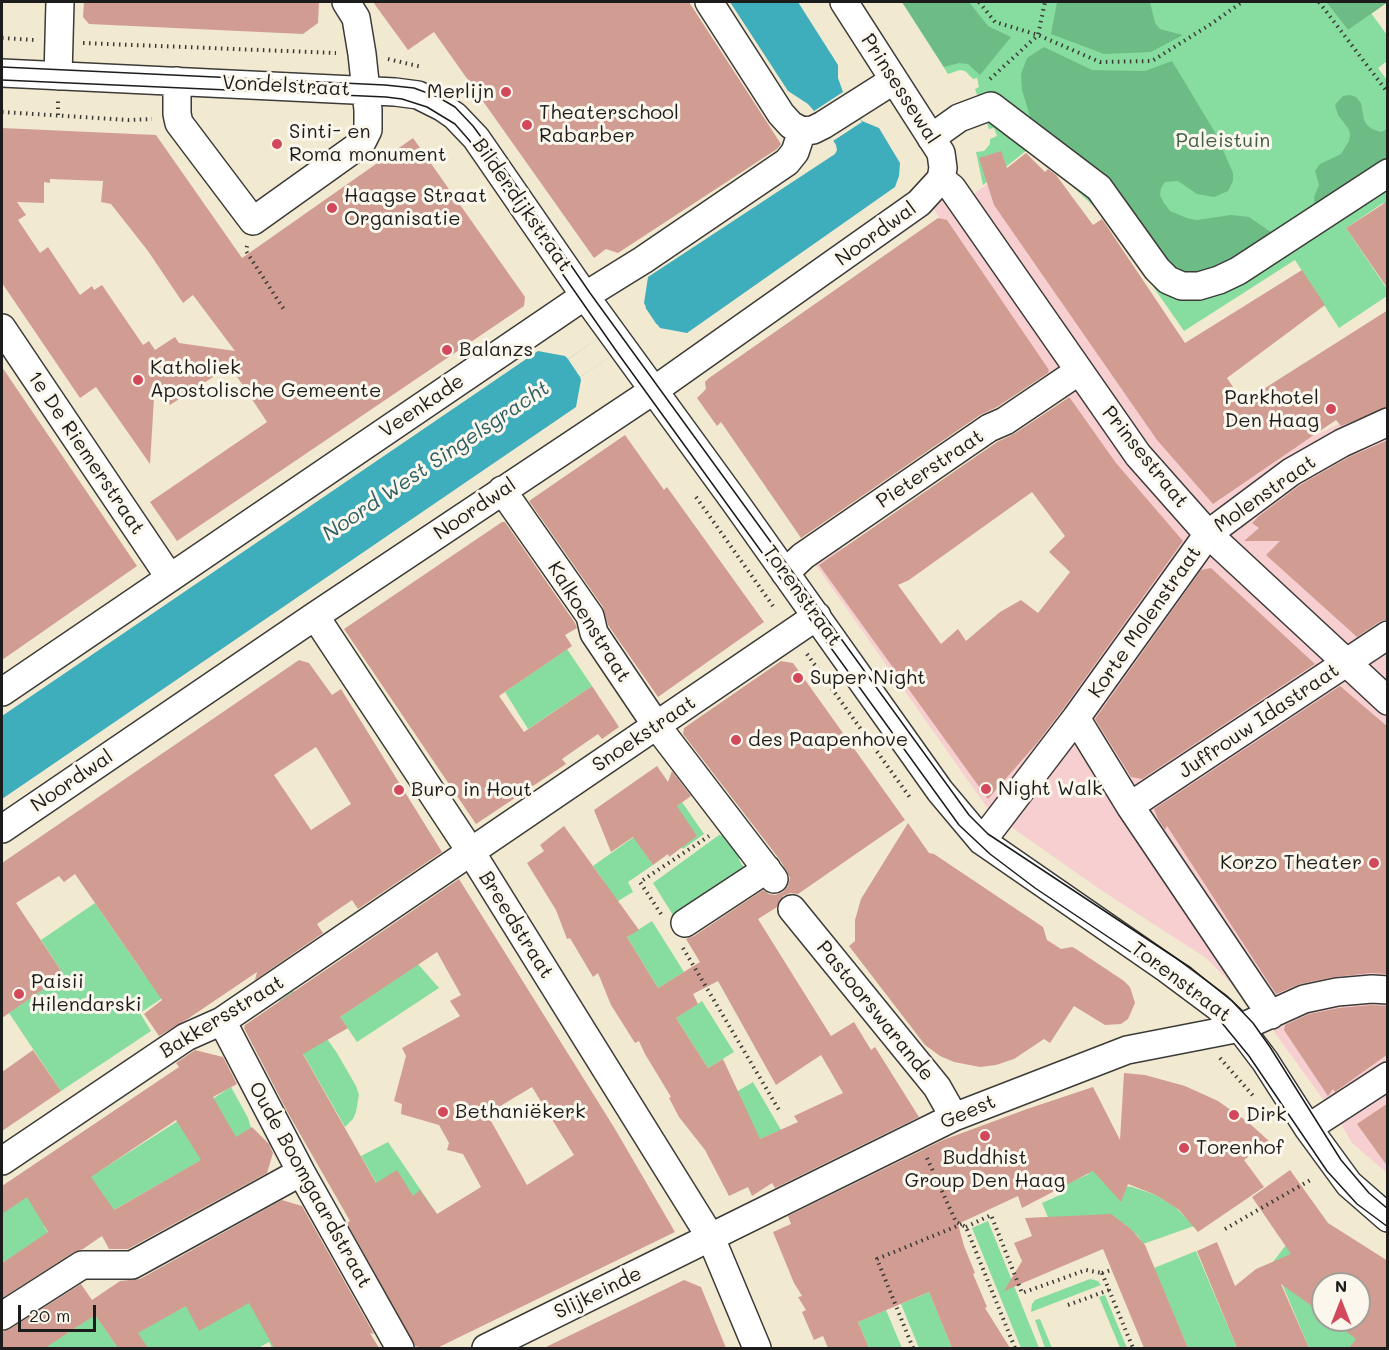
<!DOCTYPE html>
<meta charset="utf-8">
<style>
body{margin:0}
#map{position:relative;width:1389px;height:1350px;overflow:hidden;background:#f2e9d1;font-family:Mali,sans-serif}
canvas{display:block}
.frame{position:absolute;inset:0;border:3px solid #1c1c1c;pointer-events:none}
.north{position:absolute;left:1311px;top:1272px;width:60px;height:60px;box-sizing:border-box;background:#fbf7ec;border:2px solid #a29f99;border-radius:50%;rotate:0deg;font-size:16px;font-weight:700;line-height:24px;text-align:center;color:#1c1c1c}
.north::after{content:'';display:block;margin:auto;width:21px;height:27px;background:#d1495b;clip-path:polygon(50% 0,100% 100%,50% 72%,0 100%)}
.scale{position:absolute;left:18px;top:1305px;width:78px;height:27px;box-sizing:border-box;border:3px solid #1c1c1c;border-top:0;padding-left:8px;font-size:18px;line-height:21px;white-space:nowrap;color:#1c1c1c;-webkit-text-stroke:4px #fbf7ec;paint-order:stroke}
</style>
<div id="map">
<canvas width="1389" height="1350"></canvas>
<div class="frame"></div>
<div class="north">N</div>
<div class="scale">20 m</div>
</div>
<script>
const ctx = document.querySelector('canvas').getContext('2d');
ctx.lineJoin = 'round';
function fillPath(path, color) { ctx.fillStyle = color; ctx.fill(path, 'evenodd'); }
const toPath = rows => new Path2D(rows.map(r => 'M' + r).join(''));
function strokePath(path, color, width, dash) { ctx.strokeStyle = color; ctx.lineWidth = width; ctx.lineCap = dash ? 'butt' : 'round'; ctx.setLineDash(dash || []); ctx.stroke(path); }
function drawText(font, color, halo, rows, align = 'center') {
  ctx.font = font + ' Mali,sans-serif'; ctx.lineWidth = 6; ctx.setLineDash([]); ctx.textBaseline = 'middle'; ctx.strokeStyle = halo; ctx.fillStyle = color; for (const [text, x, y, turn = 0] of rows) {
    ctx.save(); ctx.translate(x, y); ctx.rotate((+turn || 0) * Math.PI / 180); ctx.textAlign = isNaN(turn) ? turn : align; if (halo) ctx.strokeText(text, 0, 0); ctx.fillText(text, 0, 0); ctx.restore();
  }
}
fillPath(toPath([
 [991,181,1217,493,1308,439,1387,400,1387,1173,1352,1143,1341,1124,1259,1011,1206,958,1101,890,991,813,813,561,837,541,992,743,1168,544,930,204,954,188,965,201]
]), '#f7cfd0');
fillPath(toPath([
 [902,2,1326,2,1348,30,1371,13,1387,35,1387,61,1378,68,1387,80,1387,210,1383,203,1346,228,1387,289,1387,296,1339,328,1295,260,1184,331,1104,216,1051,166,1027,150,983,185,976,152,984,151,990,144,990,139,997,136,994,128,989,129,975,89,979,87,977,78,973,79,965,71,960,70,948,74],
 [567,649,592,686,528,729,505,692],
 [682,802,704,834,683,849,662,818],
 [638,834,643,850,653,865,628,882,633,892,608,907,603,880,593,866],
 [719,835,729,837,740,851,739,860,747,872,676,920,653,883],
 [95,903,146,977,197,943,212,965,140,1013,151,1031,61,1091,9,1013,64,975,41,940],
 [652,921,684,972,658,988,627,937],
 [418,964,439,988,357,1042,340,1017],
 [293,991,337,1053,356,1086,359,1095,356,1112,353,1119,345,1127,281,1015,286,1012,279,1001],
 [702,1001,734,1052,708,1068,676,1018],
 [753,1082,781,1130,760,1139,726,1098],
 [231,1087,248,1118,251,1128,247,1134,105,1215,44,1226,48,1233,2,1263,2,1187,18,1176,84,1181],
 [388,1142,437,1214,390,1207,361,1156],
 [1077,1151,1105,1184,1132,1187,1156,1195,1175,1207,1194,1226,1143,1244,1138,1236,1123,1223,1052,1227,1042,1203,1060,1195,1057,1188,1089,1174],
 [988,1221,1039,1348,1021,1348,972,1228],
 [301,1240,305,1332,314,1348,285,1348,282,1343,272,1348,269,1342,258,1348,143,1348,146,1346,132,1336],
 [1286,1245,1299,1265,1302,1298,1323,1314,1323,1320,1359,1320,1387,1333,1387,1348,1309,1348,1273,1262],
 [1196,1251,1237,1348,1188,1348,1154,1268],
 [1090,1279,1098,1281,1101,1285,1031,1312,1032,1304,1035,1300],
 [929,1292,952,1348,919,1348,901,1304],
 [1105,1295,1127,1348,1120,1348,1099,1297],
 [90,1307,118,1348,47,1348,31,1324,66,1334,77,1327],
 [886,1310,902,1348,869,1348,858,1322],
 [1040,1319,1052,1348,1045,1348,1035,1320]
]), '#87dda0');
fillPath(toPath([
 [902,2,969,2,988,26,1011,37,980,75,968,64,959,63,944,67],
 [1057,2,1150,2,1155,23,1160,29,1183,35,1151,52,1104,54,1051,34],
 [1326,2,1388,2,1348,30],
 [1044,47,1092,70,1145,71,1172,61,1216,134,1233,173,1233,181,1228,191,1214,197,1197,194,1178,181,1165,182,1161,188,1160,195,1164,203,1170,211,1187,218,1197,220,1231,215,1249,217,1275,235,1246,254,1206,273,1183,274,1174,270,1033,126,1022,90,1021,74,1027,58],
 [1350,95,1356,97,1361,103,1364,120,1367,125,1372,129,1381,132,1387,129,1387,160,1315,208,1314,197,1319,185,1315,171,1320,164,1341,154,1349,141,1350,134,1348,128,1338,115,1335,105,1343,96]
]), '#6dbc86');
fillPath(toPath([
 [730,2,798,2,838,65,838,78,843,92,862,121,879,128,900,163,899,176,895,187,687,333,660,328,657,324,580,377,581,380,576,407,2,799,2,716,538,351,565,356,568,359,646,307,644,303,648,277,835,154,837,150,836,145,814,111,808,104,788,91]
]), '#3faebc');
fillPath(toPath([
 [843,92,862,122,833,141,814,111],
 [645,307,657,325,580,377,568,359]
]), '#f2e9d1');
fillPath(toPath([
 [84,2,319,2,318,23,303,34,89,24,83,17],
 [373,2,689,2,781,144,777,149,618,253,606,249,594,258,434,32,408,50],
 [2,128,156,135,242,258,413,138,525,297,524,306,177,541,150,502,267,422,230,366,170,405,155,382,150,464,96,387,80,398,2,283],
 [50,179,103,181,101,202,111,204,148,251,183,303,193,295,235,351,179,343,175,337,155,350,149,341,143,345,102,285,94,290,92,286,80,295,48,247,40,253,18,220,26,215,17,202,44,203,44,182,50,183],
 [1001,151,1007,168,1026,153,1045,172,1048,169,1056,175,1093,225,1102,219,1185,343,1302,270,1325,305,1227,378,1243,402,1388,310,1388,407,1341,426,1336,420,1213,504,1157,440,994,205,979,158],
 [1388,201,1388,289,1346,228],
 [938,218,947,220,1049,370,1048,373,997,407,980,415,801,538,721,422,717,426,697,398,706,389,705,382,709,378],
 [2,367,137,566,2,660],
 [1068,398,1070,398,1116,463,1183,541,1063,709,1037,743,988,799,819,565,997,442,1014,434],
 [1032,492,1065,536,1049,552,1070,572,1038,613,1021,600,1000,612,966,641,958,629,941,644,898,585,909,580],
 [625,435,664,490,667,487,764,622,658,697,608,625,603,607,529,501],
 [1388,440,1388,619,1379,622,1357,637,1266,555,1280,541,1244,541,1259,528,1252,523,1259,516,1300,485,1349,457],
 [502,522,505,522,575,623,577,628,565,635,572,646,499,696,524,732,592,686,619,727,602,739,598,734,562,759,566,764,476,824,344,629],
 [1211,568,1315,664,1142,779,1131,777,1095,719,1201,570],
 [299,660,309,663,332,695,341,689,442,852,358,909,352,900,317,924,323,933,255,980,257,972,189,1018,159,1036,144,1014,162,1000,75,874,64,882,59,876,16,903,64,975,2,1018,2,863],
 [316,747,351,804,311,830,274,775],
 [781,661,793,663,905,820,798,894,790,893,783,896,777,907,758,919,831,1036,854,1022,871,1050,875,1047,919,1117,775,1188,772,1183,752,1196,748,1187,729,1196,705,1150,679,1117,669,1098,671,1097,645,1054,639,1041,635,1043,611,1005,598,973,593,977,570,938,567,939,556,910,527,863,544,851,540,845,564,826,639,930,627,937,658,988,700,962,686,939,694,936,763,890,769,894,775,895,783,892,788,886,790,878,780,860,683,734,684,728],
 [718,981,776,1085,821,1055,843,1093,794,1116,798,1122,760,1139,723,1059,708,1068,676,1018,698,1004,693,994],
 [1340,686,1388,727,1388,974,1371,973,1334,977,1300,984,1276,994,1167,826,1165,830,1158,819,1154,809],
 [657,766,668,782,672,771,691,796,677,806,697,836,669,857,668,854,653,865,633,837,611,852,594,810],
 [908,823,929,853,934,854,1043,927,1047,940,1061,949,1072,947,1076,949,1124,981,1130,987,1135,1003,1128,1019,1121,1024,1105,1025,1074,1006,1050,1043,1044,1039,1014,1059,996,1065,980,1067,954,1062,940,1056,925,1045,849,946,855,941,855,920,861,899],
 [459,879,615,1129,675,1232,437,1348,424,1348,415,1346,347,1223,350,1221,288,1113,244,1028,245,1025],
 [437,952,461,995,450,1001,460,1016,402,1048,406,1056,394,1101,402,1104,401,1114,439,1125,449,1143,447,1150,463,1154,481,1187,437,1214,420,1190,413,1196,397,1170,376,1183,303,1054,348,1028,340,1017],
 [532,1087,574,1155,527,1185,487,1114],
 [1372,1005,1388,1006,1388,1054,1335,1092,1333,1089,1328,1096,1284,1030,1285,1025,1309,1014,1339,1008],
 [33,1050,61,1091,2,1131,2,1072],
 [195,1050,223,1057,237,1084,213,1097,236,1137,252,1127,269,1144,273,1153,267,1173,128,1249,109,1249,102,1236,83,1249,74,1252,2,1298,2,1263,48,1232,27,1197,2,1214,2,1186,179,1067,176,1063],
 [176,1120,201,1160,114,1210,91,1177],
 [1124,1073,1145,1075,1185,1086,1218,1101,1248,1122,1269,1141,1244,1160,1264,1187,1198,1232,1179,1210,1156,1195,1128,1184,1121,1202,1093,1171,1022,1208,1018,1196,958,1224,964,1246,975,1273,973,1274,987,1307,985,1308,1010,1348,952,1348,929,1292,858,1322,869,1348,828,1348,823,1336,814,1340,802,1312,806,1310,798,1297,802,1296,794,1283,773,1232,791,1224,788,1216,943,1140,1027,1109,1093,1087,1120,1140],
 [1388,1103,1388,1167,1357,1124],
 [1290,1170,1328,1223,1388,1261,1388,1348,1349,1348,1356,1339,1331,1320,1359,1320,1359,1284,1323,1284,1323,1314,1281,1284,1309,1348,1237,1348,1197,1251,1217,1242,1235,1286,1256,1269,1291,1254,1252,1197],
 [282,1200,302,1206,374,1334,370,1333,379,1348,274,1348,249,1303,199,1331,186,1306,138,1333,148,1348,118,1348,95,1315,45,1348,2,1348,2,1332,10,1329,81,1284,92,1300,120,1281,140,1279],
 [1111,1214,1131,1229,1145,1245,1188,1348,1144,1348,1103,1249,1004,1291,1022,1261,1014,1243,1032,1236,1025,1218],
 [684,1280,701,1287,726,1348,544,1348]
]), '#d19d92');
const minor = toPath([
 [709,2,781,114,791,125,802,131,813,130,823,125,894,80],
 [2,73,395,92,418,95,442,107,455,116,476,138,585,296,735,502,940,791,982,841,1167,969,1218,1007,1240,1028,1265,1061,1308,1128,1349,1184,1388,1218],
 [58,76,60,2],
 [177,81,177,114,179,123,253,221,358,146,363,140,368,130,368,110,362,54,356,18,346,2],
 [931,138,959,118,991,106,1099,188,1157,269,1168,280,1182,286,1199,286,1219,280,1238,271,1388,173],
 [941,179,952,188,1138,455,1208,534,1388,701],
 [2,328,170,578],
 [502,490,590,616,594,633,656,725,774,879],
 [785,573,803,556,912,481,989,428,1005,421,1079,371],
 [315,616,471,852,711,1238,757,1348],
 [2,692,580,299,643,260,787,162,795,152,802,131],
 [1076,718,1130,806,1271,1015],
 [1130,806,1388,635],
 [2,829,315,616,663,384,919,203,941,179,943,168,941,153,844,2],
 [982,841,1076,718,1208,534,1291,472,1342,443,1388,422],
 [792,909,937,1087,954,1117],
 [685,923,767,869],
 [222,1021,301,1172,400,1348],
 [1308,1128,1388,1076],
 [2,1161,186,1037,222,1021,817,616],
 [2,1316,82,1265,132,1265,301,1172],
 [486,1348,954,1117,1127,1050,1240,1028,1304,999,1337,992,1372,989,1388,990]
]);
strokePath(minor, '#3c3b37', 30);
strokePath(toPath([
 [979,2,995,22,1038,35,1100,62,1152,61,1211,24,1242,2],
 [1319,2,1388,93],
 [2,38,34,40],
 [83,43,336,53],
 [388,59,422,67],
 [990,79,1038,35,1045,2],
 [2,112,129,120,152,119],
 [58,115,58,101],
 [247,246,246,251,285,311],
 [696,497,773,606],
 [807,654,911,799],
 [661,914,640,882,709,836],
 [683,948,779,1110],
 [1220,1058,1255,1098],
 [927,1158,956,1222,966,1227,1015,1348],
 [966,1227,991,1215,1022,1293,1086,1270,1102,1273],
 [1225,1229,1312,1179],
 [1102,1273,1133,1348],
 [1102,1273,1111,1270],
 [1068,1305,1109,1290],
 [913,1348,877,1259,962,1224]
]), '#3c3b37', 4, [1.5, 4.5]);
strokePath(minor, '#fff', 27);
strokePath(toPath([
 [2,67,385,85,414,88,438,97,455,107,473,126,509,175,590,293,969,815,988,834,1191,968,1232,1001,1253,1023,1270,1047,1341,1160,1369,1193,1388,1209],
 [2,80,386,97,402,99,427,107,455,124,469,140,617,352,959,825,990,854,1035,888,1177,983,1213,1012,1249,1056,1327,1171,1357,1204,1388,1227]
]), '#1c1c1c', 1.5);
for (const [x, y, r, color] of [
 [506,92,6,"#d1495b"],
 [527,125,6,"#d1495b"],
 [277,144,6,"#d1495b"],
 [332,208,6,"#d1495b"],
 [447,350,6,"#d1495b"],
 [138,380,6,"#d1495b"],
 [1331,409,6,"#d1495b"],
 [798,678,6,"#d1495b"],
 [736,740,6,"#d1495b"],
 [986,789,6,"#d1495b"],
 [399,790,6,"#d1495b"],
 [1374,863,6,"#d1495b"],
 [19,994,6,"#d1495b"],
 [443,1112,6,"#d1495b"],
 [1234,1115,6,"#d1495b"],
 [985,1136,6,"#d1495b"],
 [1184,1148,6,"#d1495b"]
]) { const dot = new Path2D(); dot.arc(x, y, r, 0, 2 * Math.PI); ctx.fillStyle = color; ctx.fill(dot); strokePath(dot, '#fbf7ec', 2); }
drawText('20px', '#1c1c1c', '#fbf7ec', [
 ["Vondelstraat",286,86,3],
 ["Prinsessewal",900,89,57],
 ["Bilderdijkstraat",522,205,55],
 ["Noordwal",876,234,-36],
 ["Veenkade",422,406,-34],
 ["1e De Riemerstraat",86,453,56],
 ["Prinsestraat",1145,457,51],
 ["Pieterstraat",930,469,-34],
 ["Molenstraat",1265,494,-35],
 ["Noordwal",475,509,-34],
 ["Torenstraat",802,596,54],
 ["Kalkoenstraat",589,622,58],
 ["Korte Molenstraat",1145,622,-55],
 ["Juffrouw Idastraat",1259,721,-34],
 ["Snoekstraat",644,734,-34],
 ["Noordwal",72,781,-34],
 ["Breedstraat",516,925,58],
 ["Torenstraat",1181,982,37],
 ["Pastoorswarande",875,1011,51],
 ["Bakkersstraat",222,1017,-31],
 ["Geest",968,1112,-23],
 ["Oude Boomgaardstraat",310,1185,61],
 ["Slijkeinde",598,1293,-26]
]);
drawText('20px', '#1c1c1c', '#fbf7ec', [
 ["Merlijn",494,92,"right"],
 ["Theaterschool",539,113],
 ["Rabarber",539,136],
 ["Sinti- en",289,132],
 ["Roma monument",289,155],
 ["Haagse Straat",344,196],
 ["Organisatie",344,219],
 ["Balanzs",459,350],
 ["Katholiek",150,368],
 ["Apostolische Gemeente",150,391],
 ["Parkhotel",1319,398,"right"],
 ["Den Haag",1319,421,"right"],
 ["Super Night",810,678],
 ["des Paapenhove",748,740],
 ["Night Walk",998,789],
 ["Buro in Hout",411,790],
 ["Korzo Theater",1362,863,"right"],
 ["Paisii",31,982],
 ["Hilendarski",31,1005],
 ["Bethaniëkerk",455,1112],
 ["Dirk",1246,1115],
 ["Torenhof",1196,1148],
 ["Buddhist",985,1158,"center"],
 ["Group Den Haag",985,1181,"center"]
], 'left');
drawText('20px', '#41604a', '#fbf7ec', [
 ["Paleistuin",1223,141]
]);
drawText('italic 21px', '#2c5e64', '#fbf7ec', [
 ["Noord West Singelsgracht",436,461,-34]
]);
</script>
